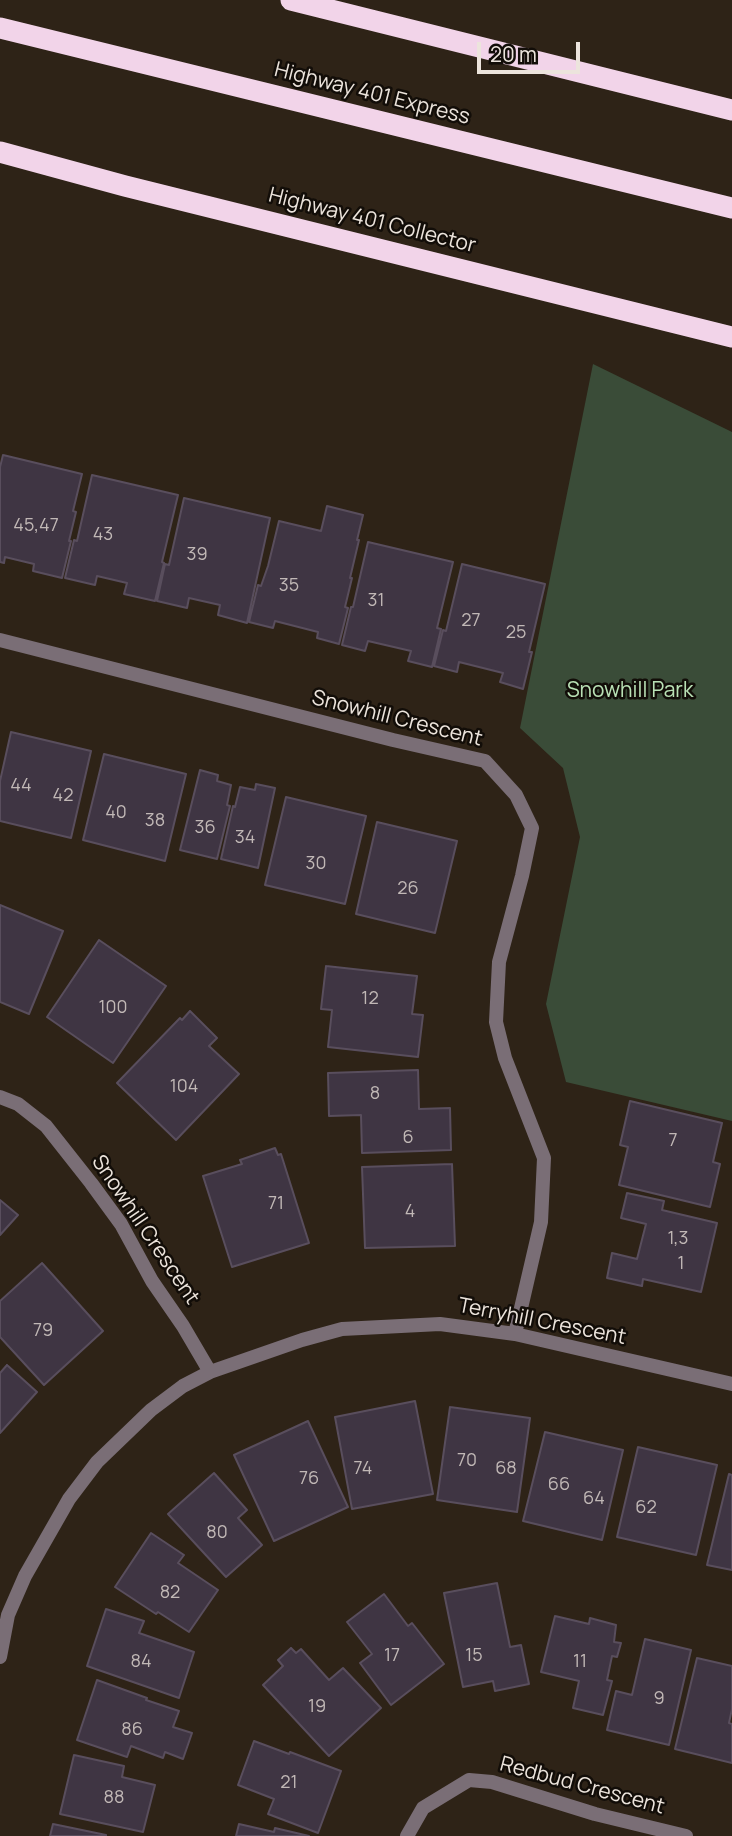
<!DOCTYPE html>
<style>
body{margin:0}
#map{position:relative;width:732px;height:1836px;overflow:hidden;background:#2e2317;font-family:Manrope,sans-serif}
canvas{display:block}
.scale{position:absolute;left:477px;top:42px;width:103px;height:32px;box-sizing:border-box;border:4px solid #ece4dc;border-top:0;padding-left:9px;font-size:21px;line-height:24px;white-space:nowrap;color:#ece4dc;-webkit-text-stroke:5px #120d08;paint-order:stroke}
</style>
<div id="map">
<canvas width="732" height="1836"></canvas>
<div class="scale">20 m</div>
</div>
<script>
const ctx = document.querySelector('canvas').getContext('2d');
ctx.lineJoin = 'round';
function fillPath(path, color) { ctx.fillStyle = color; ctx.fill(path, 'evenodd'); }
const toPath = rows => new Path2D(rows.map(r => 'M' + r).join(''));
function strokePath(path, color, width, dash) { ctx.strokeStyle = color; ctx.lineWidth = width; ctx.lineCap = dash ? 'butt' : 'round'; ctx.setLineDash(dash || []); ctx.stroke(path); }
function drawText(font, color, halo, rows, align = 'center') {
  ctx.font = font + ' Manrope,sans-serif'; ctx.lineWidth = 5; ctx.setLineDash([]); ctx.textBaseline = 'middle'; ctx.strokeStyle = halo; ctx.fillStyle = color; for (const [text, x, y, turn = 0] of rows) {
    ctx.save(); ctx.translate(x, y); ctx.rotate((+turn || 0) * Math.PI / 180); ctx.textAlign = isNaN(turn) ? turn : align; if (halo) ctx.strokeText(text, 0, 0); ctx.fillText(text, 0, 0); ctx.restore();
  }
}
fillPath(toPath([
 [593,364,732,432,732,1121,566,1082,546,1004,580,837,563,768,520,728]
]), '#3a4c38');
const building = toPath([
 [3,455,82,474,73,511,76,512,69,541,71,541,62,578,33,571,34,564,5,557,4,563,0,562,0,467,3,455],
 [92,475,178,495,162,562,164,563,155,601,124,594,127,583,97,576,95,585,65,578,74,540,77,541,92,475],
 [184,498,270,518,247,623,218,615,220,605,189,598,187,608,157,601,165,564,169,565,184,498],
 [327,506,363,515,357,540,359,540,350,578,352,578,345,607,348,608,339,644,317,638,318,632,275,621,273,628,249,622,258,585,261,586,268,566,279,521,321,531,327,506],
 [368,542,453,562,437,628,441,629,432,667,408,661,411,651,368,641,365,651,342,645,351,607,353,607,368,542],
 [462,564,545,584,529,652,532,652,523,689,500,682,503,673,459,662,457,672,434,666,443,630,446,631,462,564],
 [11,732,91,751,71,838,0,821,0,781,11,732],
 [104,754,186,774,165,861,83,840,104,754],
 [200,770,218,775,217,781,231,785,227,805,230,806,217,859,180,850,200,770],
 [256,784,275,788,258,868,221,859,233,806,235,807,240,787,255,790,256,784],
 [286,797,366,816,345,904,265,885,286,797],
 [377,822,457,841,435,933,356,914,377,822],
 [0,905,63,931,29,1014,0,1002,0,905],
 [99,940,166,986,113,1063,47,1017,99,940],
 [326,966,417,976,412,1014,423,1015,418,1057,328,1047,332,1010,321,1009,326,966],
 [190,1011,217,1038,209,1046,239,1074,176,1140,117,1083,180,1018,182,1020,190,1011],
 [418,1070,419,1109,450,1108,451,1150,362,1153,361,1115,329,1116,328,1073,418,1070],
 [630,1101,722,1123,713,1162,720,1164,710,1207,619,1185,628,1147,620,1145,630,1101],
 [275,1148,278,1155,281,1154,309,1243,232,1267,203,1176,242,1164,240,1160,275,1148],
 [452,1164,455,1246,365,1248,362,1167,452,1164],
 [627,1193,664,1201,662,1210,717,1223,701,1292,643,1279,642,1286,607,1278,612,1253,637,1259,646,1224,621,1218,627,1193],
 [0,1200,18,1215,0,1235,0,1200],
 [42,1263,103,1331,44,1385,0,1337,0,1301,42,1263],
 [7,1365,37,1392,0,1433,0,1373,7,1365],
 [415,1401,433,1494,352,1509,335,1417,415,1401],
 [450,1407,530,1418,517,1512,437,1500,450,1407],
 [308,1421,348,1507,274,1541,234,1455,308,1421],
 [545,1432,623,1450,602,1540,523,1521,545,1432],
 [638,1447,717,1465,696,1555,617,1537,638,1447],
 [214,1473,247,1510,238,1518,262,1545,226,1577,168,1514,214,1473],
 [729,1474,732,1475,732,1570,707,1565,729,1474],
 [151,1533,184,1555,178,1563,218,1590,189,1632,158,1612,156,1614,115,1587,151,1533],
 [497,1583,510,1647,521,1645,529,1684,495,1691,493,1681,463,1687,444,1593,497,1583],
 [384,1594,408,1626,412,1623,444,1664,391,1705,360,1663,372,1654,347,1622,384,1594],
 [106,1609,144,1621,139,1633,194,1652,179,1698,87,1666,106,1609],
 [555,1616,589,1624,590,1618,616,1625,614,1642,621,1643,617,1657,612,1656,607,1680,612,1681,603,1715,573,1708,579,1681,541,1672,555,1616],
 [645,1639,691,1650,669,1745,607,1730,616,1691,632,1695,645,1639],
 [291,1648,296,1653,301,1649,329,1680,343,1668,381,1708,329,1756,263,1685,283,1666,278,1660,291,1648],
 [697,1658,732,1666,732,1709,729,1723,732,1724,732,1763,675,1749,697,1658],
 [97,1680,147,1698,146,1700,179,1711,173,1727,192,1733,183,1759,165,1752,163,1758,131,1746,127,1757,77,1740,97,1680],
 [254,1741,289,1754,290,1752,341,1771,318,1833,268,1814,274,1799,238,1785,254,1741],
 [74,1755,124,1766,122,1777,155,1785,143,1832,60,1814,74,1755],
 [53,1824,106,1835,106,1836,50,1836,53,1824],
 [239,1824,274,1832,275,1828,309,1836,236,1836,239,1824]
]);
fillPath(building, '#3f3543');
strokePath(building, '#594e5d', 2);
strokePath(toPath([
 [0,640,393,740,485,761,516,795,532,828,522,876,499,962,496,1022,505,1058,544,1158,541,1222,515,1334],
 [0,1097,18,1104,46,1126,91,1183,121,1224,152,1281,183,1326,210,1372],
 [0,1657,8,1615,25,1576,69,1499,97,1462,151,1410,183,1386,210,1372,302,1340,342,1329,440,1324,515,1334,732,1384],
 [407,1836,423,1808,469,1780,492,1782,595,1814,686,1836]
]), '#7a6e76', 14);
strokePath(toPath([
 [291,0,732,110],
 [0,28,732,208],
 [0,152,125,186,732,337]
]), '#f2d4e9', 21);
drawText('18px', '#c1b8b6', null, [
 ["45,47",36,526],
 ["43",103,535],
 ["39",197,555],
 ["35",289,586],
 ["31",376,601],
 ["27",471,621],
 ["25",516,633],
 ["44",21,786],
 ["42",63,796],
 ["40",116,813],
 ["38",155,821],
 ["36",205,828],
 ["34",245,838],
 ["30",316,864],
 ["26",408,889],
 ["12",370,999],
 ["100",113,1008],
 ["104",184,1087],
 ["8",375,1094],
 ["6",408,1138],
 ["7",673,1141],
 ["71",276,1204],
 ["4",410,1212],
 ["1,3",678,1239],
 ["1",681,1264],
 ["79",43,1331],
 ["70",467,1461],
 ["74",363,1469],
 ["68",506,1469],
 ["76",309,1479],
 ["66",559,1485],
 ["64",594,1499],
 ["62",646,1508],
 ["80",217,1533],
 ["82",170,1593],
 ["17",392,1656],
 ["15",474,1656],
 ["84",141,1662],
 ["11",580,1662],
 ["9",659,1699],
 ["19",317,1707],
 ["86",132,1730],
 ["21",289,1783],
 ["88",114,1798]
]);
drawText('21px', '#ece4dc', '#120d08', [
 ["Highway 401 Express",372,94,14],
 ["Highway 401 Collector",372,221,14],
 ["Snowhill Crescent",397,719,14],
 ["Snowhill Crescent",145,1230,56],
 ["Terryhill Crescent",542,1322,11],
 ["Redbud Crescent",582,1786,15]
]);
drawText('21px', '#b9e1b5', '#120d08', [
 ["Snowhill Park",630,691]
]);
</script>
